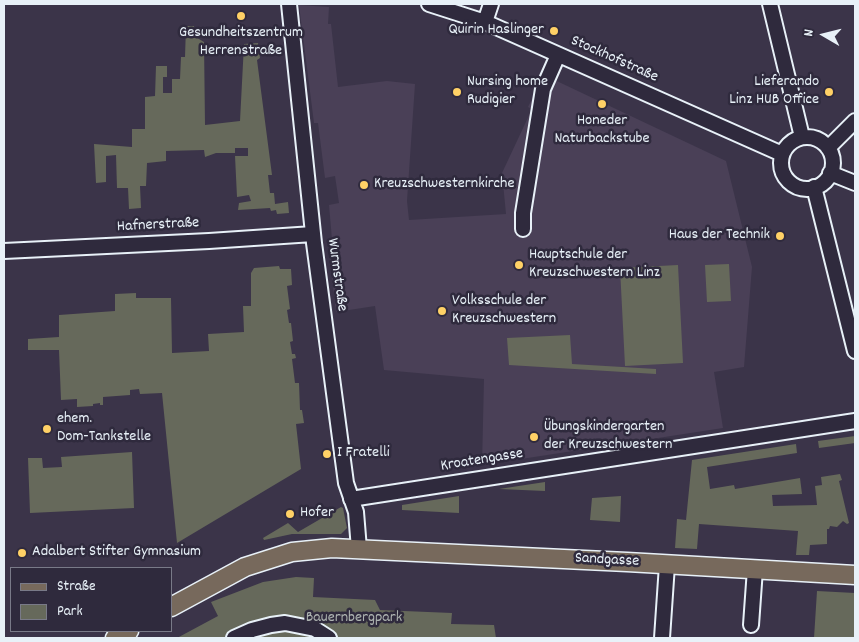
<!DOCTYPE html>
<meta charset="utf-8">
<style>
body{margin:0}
#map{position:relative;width:859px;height:642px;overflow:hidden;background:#3b3449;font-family:Dekko,sans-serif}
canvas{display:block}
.frame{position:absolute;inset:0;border:5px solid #e8f1f8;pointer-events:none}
.legend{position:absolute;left:10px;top:567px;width:162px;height:65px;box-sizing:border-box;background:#2f2a3d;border:1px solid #797a88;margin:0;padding:6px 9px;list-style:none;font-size:15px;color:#e8f1f8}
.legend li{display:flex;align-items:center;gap:10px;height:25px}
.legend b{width:25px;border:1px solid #797a88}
.north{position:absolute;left:799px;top:10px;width:50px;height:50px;-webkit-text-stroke:4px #2f2a3d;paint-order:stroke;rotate:278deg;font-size:14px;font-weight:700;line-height:20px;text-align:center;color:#e8f1f8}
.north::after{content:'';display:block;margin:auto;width:18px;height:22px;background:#e8f1f8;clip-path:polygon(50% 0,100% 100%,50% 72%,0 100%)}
</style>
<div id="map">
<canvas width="859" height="642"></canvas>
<div class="frame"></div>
<ul class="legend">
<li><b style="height:6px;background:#77695c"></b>Straße</li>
<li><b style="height:14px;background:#66695b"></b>Park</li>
</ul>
<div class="north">N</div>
</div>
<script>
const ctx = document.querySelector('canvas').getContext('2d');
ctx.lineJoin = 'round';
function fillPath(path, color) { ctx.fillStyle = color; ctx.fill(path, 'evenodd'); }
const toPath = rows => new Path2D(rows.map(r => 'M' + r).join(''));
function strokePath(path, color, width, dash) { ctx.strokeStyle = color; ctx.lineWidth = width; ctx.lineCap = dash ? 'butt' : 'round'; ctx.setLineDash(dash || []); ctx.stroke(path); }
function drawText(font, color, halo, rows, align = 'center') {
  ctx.font = font + ' Dekko,sans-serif'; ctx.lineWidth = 5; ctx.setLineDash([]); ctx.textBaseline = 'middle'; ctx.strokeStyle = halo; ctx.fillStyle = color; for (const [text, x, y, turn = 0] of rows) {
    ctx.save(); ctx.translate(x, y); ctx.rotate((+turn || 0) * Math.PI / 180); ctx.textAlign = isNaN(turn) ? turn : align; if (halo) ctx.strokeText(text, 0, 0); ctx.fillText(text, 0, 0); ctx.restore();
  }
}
fillPath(toPath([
 [299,5,329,7,328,24,331,24,338,87,387,81,415,84,407,201,409,220,506,214,502,173,532,109,528,107,544,75,726,161,752,267,744,367,714,372,723,428,482,465,484,379,384,370,375,306,336,312,329,252,333,251,329,205,339,203,335,176,325,178,318,123,314,123]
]), '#4a4057');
fillPath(toPath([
 [186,26,194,26,194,36,204,42,205,125,240,121,244,44,258,43,260,58,257,60,272,175,268,175,270,193,274,193,275,204,288,202,289,213,277,214,276,210,271,211,270,208,238,210,239,203,251,201,249,195,237,197,235,156,248,156,248,148,235,148,235,153,216,153,205,157,204,150,166,151,166,161,147,163,146,186,140,186,141,208,129,209,128,188,117,188,116,155,106,156,106,182,96,183,94,144,132,147,132,129,145,129,145,97,155,96,156,66,167,66,167,77,163,77,163,93,172,93,172,79,180,79,181,57,185,57],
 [729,264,731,301,707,302,705,265],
 [678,265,683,363,625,366,620,268],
 [279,266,280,269,291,269,292,285,287,286,290,309,287,310,289,323,291,323,293,341,290,342,292,354,295,354,296,358,292,359,295,383,299,383,300,410,302,410,304,423,296,424,301,469,177,543,162,393,140,394,139,389,130,390,130,395,103,397,103,405,100,405,100,403,93,404,93,406,77,407,77,399,61,400,59,350,28,350,28,339,59,337,59,315,115,311,115,294,136,293,136,298,171,298,172,353,209,351,208,334,244,332,243,306,251,306,251,273,254,268],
 [570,335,572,364,656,369,656,374,509,365,507,338],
 [855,436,855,443,819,448,818,441],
 [796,444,797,453,707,467,710,489,734,485,735,489,800,478,802,494,772,495,773,506,817,505,815,486,822,485,821,477,840,474,842,480,839,481,849,523,847,524,843,521,837,527,830,526,829,529,827,529,827,544,810,545,809,555,796,555,798,531,699,524,697,549,675,548,677,519,686,520,692,460],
 [132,452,134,508,30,513,28,458,42,458,43,468,62,467,61,457],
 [545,482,545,491,499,489],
 [459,496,459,513,402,510,402,505],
 [621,496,620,522,590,520,592,498],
 [341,507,343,508,347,528,341,534,292,534,264,540,263,538,288,523,298,532],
 [296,577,314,578,313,597,375,600,380,610,452,613,451,624,494,625,496,638,177,638,218,616,211,602,263,582],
 [817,591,855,593,855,638,814,638]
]), '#66695b');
const minor = toPath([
 [289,4,314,243,346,483,356,512,359,549],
 [429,4,485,22,782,154],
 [770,4,802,137],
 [485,22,491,4],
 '781 163a26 26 0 1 1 52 0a26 26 0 1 1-52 0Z',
 [828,148,855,121],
 [830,173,855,183],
 [814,187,855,351],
 [523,229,523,213,543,89,558,55],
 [4,251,209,241,313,234],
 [351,499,855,421],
 [751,625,755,569],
 [234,638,252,630,271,625,285,623,315,629,329,638],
 [662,638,667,565]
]);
const major = toPath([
 [171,607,245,567,292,552,332,548,627,562,855,575],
 [115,638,129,631]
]);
strokePath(minor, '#e8f1f8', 18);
strokePath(major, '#e8f1f8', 21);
strokePath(minor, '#2f2a3d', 14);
strokePath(major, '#77695c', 18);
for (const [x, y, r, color] of [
 [241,16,5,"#ffd166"],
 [554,31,5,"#ffd166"],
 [457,92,5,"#ffd166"],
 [829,92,5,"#ffd166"],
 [602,104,5,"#ffd166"],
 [364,185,5,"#ffd166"],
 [780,236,5,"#ffd166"],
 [519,265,5,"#ffd166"],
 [442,311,5,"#ffd166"],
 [47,429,5,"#ffd166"],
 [534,437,5,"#ffd166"],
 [327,454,5,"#ffd166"],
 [290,514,5,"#ffd166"],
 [22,553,5,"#ffd166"]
]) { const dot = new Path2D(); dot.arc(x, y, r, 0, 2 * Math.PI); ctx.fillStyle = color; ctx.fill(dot); strokePath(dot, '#2f2a3d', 2); }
drawText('16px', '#e8f1f8', '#2f2a3d', [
 ["Quirin Haslinger",544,31,"right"],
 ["Gesundheitszentrum",241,34,"center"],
 ["Herrenstraße",241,52,"center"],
 ["Nursing home",467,83],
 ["Rudigier",467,101],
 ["Lieferando",819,83,"right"],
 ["Linz HUB Office",819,101,"right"],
 ["Honeder",602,122,"center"],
 ["Naturbackstube",602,140,"center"],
 ["Kreuzschwesternkirche",374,185],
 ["Haus der Technik",770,236,"right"],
 ["Hauptschule der",529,256],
 ["Kreuzschwestern Linz",529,274],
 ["Volksschule der",452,302],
 ["Kreuzschwestern",452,320],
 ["ehem.",57,420],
 ["Dom-Tankstelle",57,438],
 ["Übungskindergarten",544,428],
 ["der Kreuzschwestern",544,446],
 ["I Fratelli",337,454],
 ["Hofer",300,514],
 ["Adalbert Stifter Gymnasium",32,553]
], 'left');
drawText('16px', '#e8f1f8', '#2f2a3d', [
 ["Stockhofstraße",614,60,24],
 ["Hafnerstraße",158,226,-3],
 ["Wurmstraße",336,275,82],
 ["Kroatengasse",482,461,-9],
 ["Sandgasse",607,561,3]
]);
drawText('16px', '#aeb4b1', '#2f2a3d', [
 ["Bauernbergpark",354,619]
]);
</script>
